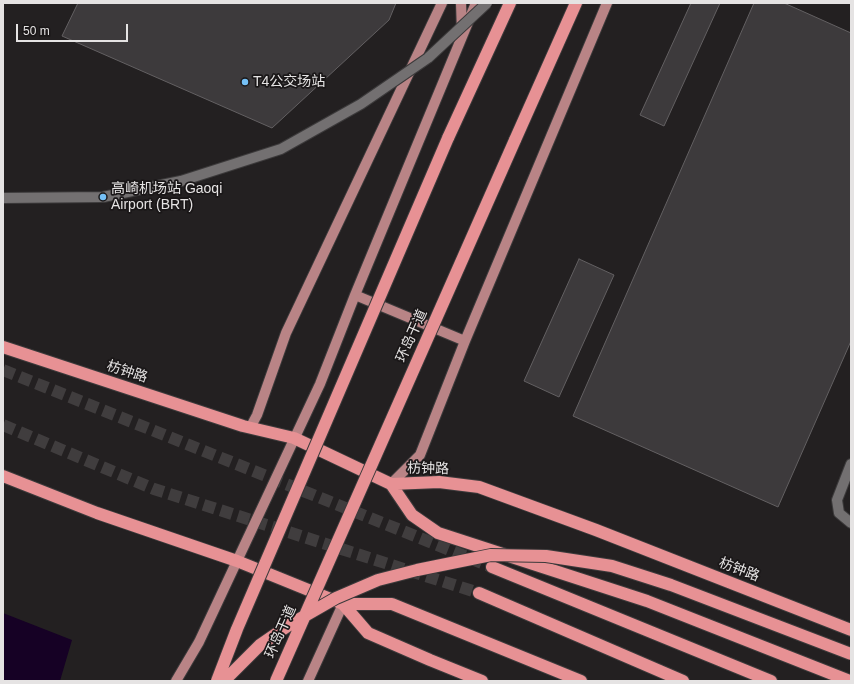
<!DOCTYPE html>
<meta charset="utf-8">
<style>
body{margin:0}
#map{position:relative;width:854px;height:684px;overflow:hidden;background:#232021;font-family:Helvetica,sans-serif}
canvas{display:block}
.frame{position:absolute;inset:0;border:4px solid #e5e3e3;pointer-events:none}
.scale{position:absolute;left:16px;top:24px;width:112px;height:18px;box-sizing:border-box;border:2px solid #e5e3e3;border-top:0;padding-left:5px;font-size:12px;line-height:14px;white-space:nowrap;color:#e5e3e3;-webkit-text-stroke:3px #1a1718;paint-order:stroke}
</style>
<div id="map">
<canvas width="854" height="684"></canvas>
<div class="frame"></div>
<div class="scale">50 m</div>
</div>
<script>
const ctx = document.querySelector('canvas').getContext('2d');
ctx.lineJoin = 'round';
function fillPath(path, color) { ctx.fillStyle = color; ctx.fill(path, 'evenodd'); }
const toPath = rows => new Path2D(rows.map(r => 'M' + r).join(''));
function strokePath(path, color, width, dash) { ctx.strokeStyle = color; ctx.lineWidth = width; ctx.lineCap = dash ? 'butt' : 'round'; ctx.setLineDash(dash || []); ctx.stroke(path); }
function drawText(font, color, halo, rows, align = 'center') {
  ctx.font = font + ' Helvetica,"Noto Sans SC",sans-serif'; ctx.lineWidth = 3.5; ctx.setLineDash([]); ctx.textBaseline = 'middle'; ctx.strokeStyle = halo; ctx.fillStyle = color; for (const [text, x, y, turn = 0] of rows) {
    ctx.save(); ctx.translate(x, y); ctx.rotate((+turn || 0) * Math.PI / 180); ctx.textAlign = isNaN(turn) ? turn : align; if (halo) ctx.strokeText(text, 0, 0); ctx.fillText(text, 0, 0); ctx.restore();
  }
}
fillPath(toPath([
 [3,613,72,640,60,681,3,681]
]), '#160125');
const building = toPath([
 [78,3,396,3,389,20,272,128,62,36,78,3],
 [691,3,720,3,664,126,640,115,691,3],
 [754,3,784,3,851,33,851,341,778,507,573,416,754,3],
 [579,259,614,275,559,397,524,381,579,259]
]);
fillPath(building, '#3d3a3c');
strokePath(building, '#636062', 1);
strokePath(toPath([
 [3,370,492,567],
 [3,425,154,489,479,593]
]), '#403d3e', 12, [12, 6]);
const minor = toPath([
 [851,464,837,500,839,513,851,523]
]);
const major = toPath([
 [461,3,462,33],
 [355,295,465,341],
 [250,428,257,415,286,333,442,3],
 [391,484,420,455,465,341,607,3],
 [176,681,199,642,320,384,355,295,476,3],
 [308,681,343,604]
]);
const highway = toPath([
 [448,138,510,3],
 [515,140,576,3],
 [3,347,243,426,294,438,391,484,439,482,479,487,596,530,851,630],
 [3,476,97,513,237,561,343,604,368,633,430,660,482,681],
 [391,484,412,515,438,533,647,601,850,681],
 [492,567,771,681],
 [479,593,683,681],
 [343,604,392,604,581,681]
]);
strokePath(minor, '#3c3a3b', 12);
strokePath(major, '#3c3a3b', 12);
strokePath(highway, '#3c3a3b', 14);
strokePath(minor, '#737071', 10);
strokePath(major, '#b98486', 10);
strokePath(highway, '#e79194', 12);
const minorBridge = toPath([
 [3,198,103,197,181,181,281,149,361,104,428,58,487,3]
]);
const highwayBridge = toPath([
 [217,681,237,629,448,138],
 [224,681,260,645,289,625,336,598,378,580,417,570,491,555,546,556,612,566,671,585,851,654],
 [276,681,515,140]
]);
strokePath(minorBridge, '#3c3a3b', 12, []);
strokePath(highwayBridge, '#3c3a3b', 14, []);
strokePath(minorBridge, '#737071', 10);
strokePath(highwayBridge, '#e79194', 12);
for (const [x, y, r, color] of [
 [245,82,4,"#75c0f6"],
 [103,197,4,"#75c0f6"]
]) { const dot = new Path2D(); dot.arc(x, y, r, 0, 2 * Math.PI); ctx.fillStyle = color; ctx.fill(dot); strokePath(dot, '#1a1718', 1.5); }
drawText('14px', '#e5e3e3', '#1a1718', [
 ["T4公交场站",253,82],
 ["高崎机场站 Gaoqi",111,189],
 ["Airport (BRT)",111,205]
], 'left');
drawText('14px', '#e5e3e3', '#1a1718', [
 ["环岛干道",412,336,-66],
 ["枋钟路",127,372,18],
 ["枋钟路",428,469,1],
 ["枋钟路",739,570,21],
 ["环岛干道",281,632,-66]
]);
</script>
